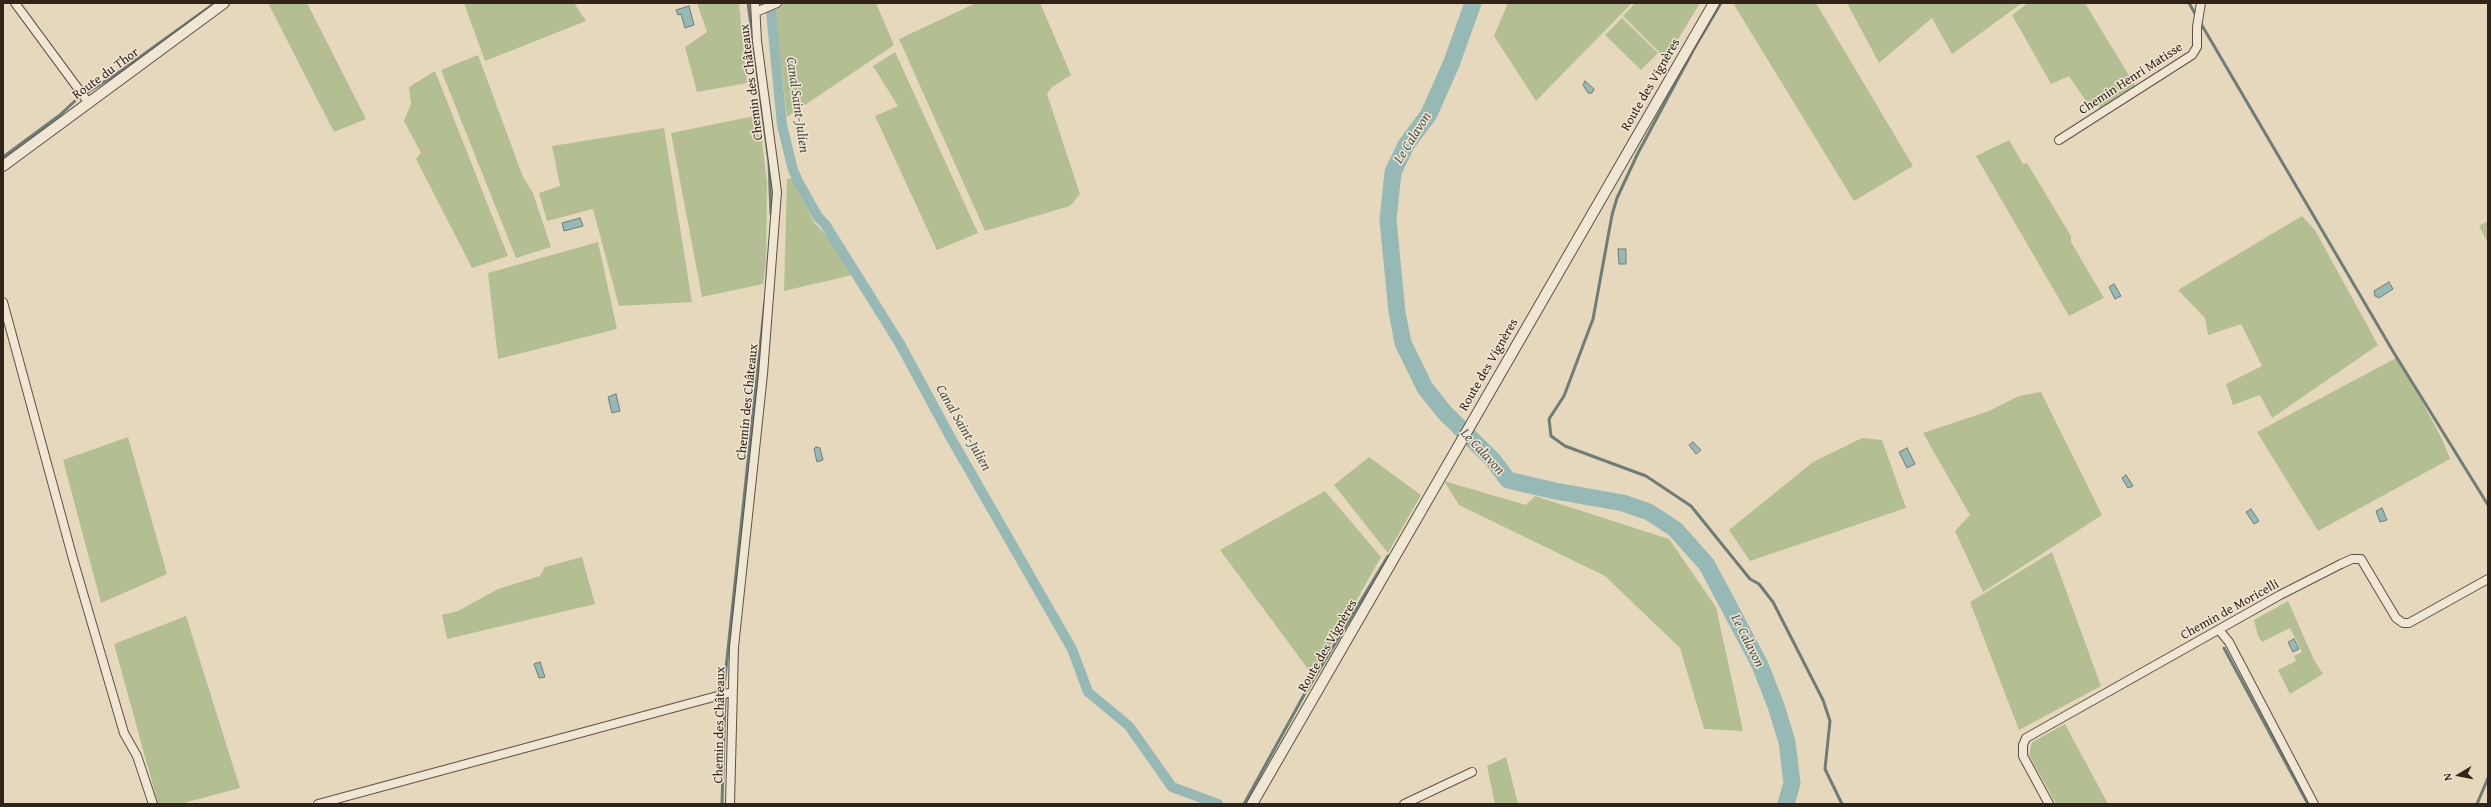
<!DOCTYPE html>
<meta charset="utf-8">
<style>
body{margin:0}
#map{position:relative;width:2491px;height:807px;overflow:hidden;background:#e6d8bd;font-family:"Gentium Book Plus",serif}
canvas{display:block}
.frame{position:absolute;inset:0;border:4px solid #322319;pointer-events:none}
.north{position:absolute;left:2439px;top:755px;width:40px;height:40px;-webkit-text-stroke:3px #efe6d4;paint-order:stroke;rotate:260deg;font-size:11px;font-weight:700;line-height:16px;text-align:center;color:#322319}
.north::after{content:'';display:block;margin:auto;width:14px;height:18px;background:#322319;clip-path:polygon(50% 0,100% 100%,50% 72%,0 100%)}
</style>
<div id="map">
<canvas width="2491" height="807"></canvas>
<div class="frame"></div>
<div class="north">N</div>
</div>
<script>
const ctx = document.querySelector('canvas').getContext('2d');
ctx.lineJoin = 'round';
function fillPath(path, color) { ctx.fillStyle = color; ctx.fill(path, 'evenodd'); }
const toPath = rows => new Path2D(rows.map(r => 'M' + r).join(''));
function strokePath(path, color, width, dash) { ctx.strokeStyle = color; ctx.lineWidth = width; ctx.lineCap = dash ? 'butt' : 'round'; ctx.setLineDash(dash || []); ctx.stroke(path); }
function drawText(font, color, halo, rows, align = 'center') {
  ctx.font = font + ' "Gentium Book Plus",serif'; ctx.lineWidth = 3; ctx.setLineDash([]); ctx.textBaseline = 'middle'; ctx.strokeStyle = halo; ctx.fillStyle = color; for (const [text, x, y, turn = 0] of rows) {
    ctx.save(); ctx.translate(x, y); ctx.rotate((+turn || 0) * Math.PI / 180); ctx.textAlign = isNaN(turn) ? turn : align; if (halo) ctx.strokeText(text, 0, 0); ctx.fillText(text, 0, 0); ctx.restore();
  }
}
fillPath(toPath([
 [268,3,307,3,366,119,334,132],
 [464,3,574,3,586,21,485,61],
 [697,3,739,3,747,83,697,92,685,47,707,32],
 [785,3,876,3,894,45,787,117,775,8],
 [976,3,1040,3,1071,75,1052,87,1047,94,1080,194,1070,206,985,231,899,39],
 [1508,3,1632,3,1536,101,1494,36],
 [1635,3,1700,3,1666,59,1623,16],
 [1733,3,1816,3,1913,166,1854,201],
 [1847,3,2022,3,1952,54,1932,18,1879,63],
 [2028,3,2085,3,2136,87,2100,108,2098,105,2090,107,2069,76,2051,84,2012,15],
 [1622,18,1658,53,1641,70,1605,35],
 [895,52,978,233,937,250,875,116,898,106,873,66],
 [478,55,523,177,533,193,551,247,516,258,441,70],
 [435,71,508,256,472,268,416,159,421,153,404,121,411,104,409,87],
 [759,115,767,183,766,263,763,284,702,297,671,133],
 [664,128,692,302,619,306,593,209,547,221,539,193,560,186,552,146],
 [2009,140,2023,164,2027,163,2071,236,2071,242,2104,298,2069,316,1976,156],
 [792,178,814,222,836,246,852,275,784,291,787,179],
 [2302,216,2315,230,2378,345,2272,418,2260,395,2233,405,2226,384,2262,366,2241,324,2208,335,2205,318,2178,290],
 [2488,221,2488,243,2479,226],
 [598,242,617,329,498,359,488,273],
 [2398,357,2442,439,2450,459,2318,531,2257,432],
 [2041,392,2102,515,1983,592,1955,531,1970,515,1923,433,1989,411,2019,396],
 [128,437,167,574,101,603,63,460],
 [1862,438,1882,440,1906,508,1750,561,1729,530,1813,462],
 [1369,457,1421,495,1388,553,1334,485],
 [1444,481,1526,505,1535,496,1669,539,1716,607,1743,731,1704,729,1680,648,1605,576,1459,505],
 [1325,491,1381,557,1318,668,1308,669,1220,550],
 [2052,552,2101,686,2019,730,1970,602],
 [582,557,595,604,447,639,442,615,458,611,498,589,540,576,545,567],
 [2288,601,2314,660,2323,674,2290,694,2278,670,2296,661,2294,656,2302,652,2290,628,2262,642,2258,636,2254,620],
 [186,616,240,788,180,804,158,804,114,644],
 [2065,724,2108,804,2056,804,2029,755,2032,742],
 [1506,757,1518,804,1495,804,1487,766]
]), '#b3bf92');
const water = toPath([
 [689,6,694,25,685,28,681,14,678,15,676,10,689,6],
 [1585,81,1594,89,1592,93,1588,93,1583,85,1585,81],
 [580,218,583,226,564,231,562,223,580,218],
 [1618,249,1626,249,1626,264,1619,264,1618,249],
 [2389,282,2393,289,2379,298,2375,296,2374,291,2389,282],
 [2114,284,2121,296,2115,299,2109,287,2114,284],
 [616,394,620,411,612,413,608,397,616,394],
 [1693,442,1701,450,1696,454,1689,445,1693,442],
 [816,447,820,448,823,460,817,462,814,449,816,447],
 [1907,448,1915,464,1907,468,1899,452,1907,448],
 [2126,475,2133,486,2128,488,2122,478,2126,475],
 [2382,508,2387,520,2380,522,2376,511,2382,508],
 [2251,509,2259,521,2254,524,2246,512,2251,509],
 [2294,639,2299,649,2293,652,2288,642,2294,639],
 [540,662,545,677,539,678,534,664,540,662]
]);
fillPath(water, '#96b9b5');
strokePath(water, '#6e7d77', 1);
strokePath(toPath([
 [748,3,769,162,771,214],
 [1721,3,1695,47,1638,153,1617,198,1612,215,1593,319,1564,396,1549,419,1551,436,1565,446,1646,476,1691,506,1750,579,1759,584,1773,602,1823,700,1830,721,1825,769,1842,804],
 [2189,3,2197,17],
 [2200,22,2394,353,2488,505],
 [3,157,60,115,77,99,115,75,215,3],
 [2224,648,2308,804],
 [724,687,765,301],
 [722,804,725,699],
 [1244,804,1304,695,1388,556],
 [2477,804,2488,778]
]), '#6e7d77', 3);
strokePath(toPath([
 [771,11,782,125,793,170,799,183,818,217,825,224,900,344,952,440,1072,649,1088,692,1129,726,1172,787,1218,804]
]), '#96b9b5', 10);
strokePath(toPath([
 [1473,3,1452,62,1429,114,1406,145,1393,172,1388,220,1397,312,1403,343,1425,388,1445,413,1493,460,1508,480,1555,491,1623,503,1649,512,1675,529,1707,565,1760,665,1776,706,1787,742,1792,783,1786,804]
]), '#96b9b5', 17);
const minor = toPath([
 [15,3,88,102],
 [756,12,777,3],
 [2059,140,2192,55,2197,47,2197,27,2201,3],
 [3,302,73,559,124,733,137,756,153,804],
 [2219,630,2229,642,2314,804],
 [318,804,732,692],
 [730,804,734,647,763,374,777,192,757,41,755,3],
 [1404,804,1472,772],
 [2049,804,2023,756,2023,745,2026,738,2280,595,2341,564,2352,559,2361,559,2396,618,2403,623,2409,623,2488,579]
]);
const tertiary = toPath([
 [3,166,224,3],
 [1252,804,1714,3]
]);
strokePath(minor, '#5f5042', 10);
strokePath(tertiary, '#5f5042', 12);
strokePath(minor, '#efe6d4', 8);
strokePath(tertiary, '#efe6d4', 10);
drawText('13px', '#322319', '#efe6d4', [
 ["Route du Thor",106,74,-36],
 ["Chemin Henri Matisse",2131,79,-33],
 ["Chemin des Châteaux",752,82,-97],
 ["Route des Vignères",1651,85,-60],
 ["Route des Vignères",1489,365,-60],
 ["Chemin des Châteaux",748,402,-84],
 ["Chemin de Moricelli",2230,610,-29],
 ["Route des Vignères",1328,646,-60],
 ["Chemin des Châteaux",720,725,-89]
]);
drawText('italic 14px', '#505048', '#efe6d4', [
 ["Canal Saint-Julien",797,105,82],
 ["Le Calavon",1413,138,-58],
 ["Canal Saint-Julien",963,428,60],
 ["Le Calavon",1482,452,47],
 ["Le Calavon",1747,641,63]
]);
</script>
